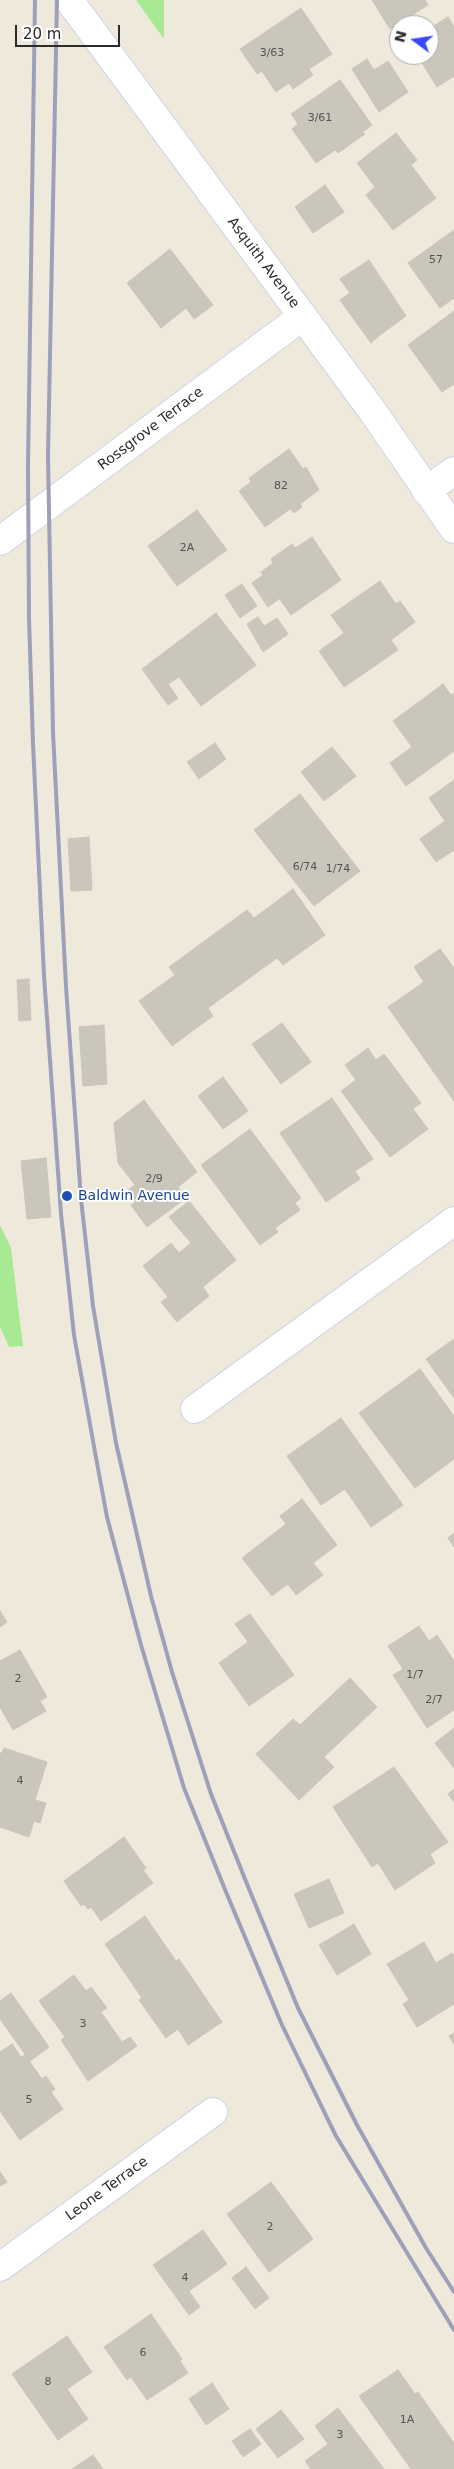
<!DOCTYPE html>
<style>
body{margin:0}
#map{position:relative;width:454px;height:2469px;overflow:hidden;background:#efe9dc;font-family:"DejaVu Sans",sans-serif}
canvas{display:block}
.north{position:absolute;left:389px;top:15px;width:50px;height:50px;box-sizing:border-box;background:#fff;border:1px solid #aaa;border-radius:50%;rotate:284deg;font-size:14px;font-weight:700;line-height:20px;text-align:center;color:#2b2b2b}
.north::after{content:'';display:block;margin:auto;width:18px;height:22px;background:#3948ff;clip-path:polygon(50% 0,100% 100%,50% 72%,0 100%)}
.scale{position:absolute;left:15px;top:25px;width:105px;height:22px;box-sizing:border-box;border:2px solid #2b2b2b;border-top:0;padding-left:6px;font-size:15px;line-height:18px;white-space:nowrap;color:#2b2b2b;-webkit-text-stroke:4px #fff;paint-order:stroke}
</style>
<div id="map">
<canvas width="454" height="2469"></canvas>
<div class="north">N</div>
<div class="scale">20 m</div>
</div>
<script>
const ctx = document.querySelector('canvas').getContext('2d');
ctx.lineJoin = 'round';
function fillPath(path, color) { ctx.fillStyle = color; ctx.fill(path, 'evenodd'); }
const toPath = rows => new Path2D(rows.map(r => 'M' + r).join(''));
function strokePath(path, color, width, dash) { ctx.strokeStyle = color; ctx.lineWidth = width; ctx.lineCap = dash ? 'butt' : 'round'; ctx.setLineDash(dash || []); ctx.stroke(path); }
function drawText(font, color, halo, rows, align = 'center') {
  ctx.font = font + ' "DejaVu Sans",sans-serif'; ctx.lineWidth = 4; ctx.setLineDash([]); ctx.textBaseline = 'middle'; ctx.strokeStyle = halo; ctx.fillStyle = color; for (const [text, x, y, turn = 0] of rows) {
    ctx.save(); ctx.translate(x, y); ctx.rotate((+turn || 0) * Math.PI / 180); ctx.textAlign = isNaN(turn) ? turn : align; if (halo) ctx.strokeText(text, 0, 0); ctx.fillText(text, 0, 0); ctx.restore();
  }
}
fillPath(toPath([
 [136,0,164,0,164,39],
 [0,1225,11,1248,23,1346,9,1347,0,1327]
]), '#a8ea94');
const building = toPath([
 [372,0,425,0,428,5,390,29,372,0],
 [301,8,332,54,309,69,313,75,293,89,289,83,276,92,262,71,257,74,240,49,301,8],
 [448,17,454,27,454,76,437,87,417,55,429,55,429,29,448,17],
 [367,59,374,70,388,61,408,92,379,112,352,69,367,59],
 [340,80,372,125,363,132,365,134,338,153,335,150,316,163,292,129,298,124,291,114,340,80],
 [396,133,417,160,411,165,436,198,393,230,366,195,375,187,357,163,396,133],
 [325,185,344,212,313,233,295,207,325,185],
 [454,230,454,298,440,308,408,263,454,230],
 [170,249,213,305,194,319,186,308,161,328,127,283,170,249],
 [369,260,406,316,380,335,340,279,369,260],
 [350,293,380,335,371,343,340,300,350,293],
 [454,311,454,384,442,392,408,345,454,311],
 [289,449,303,469,306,467,319,490,300,504,302,507,294,513,290,509,265,527,239,491,251,482,249,478,289,449],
 [197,510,227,550,177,586,148,546,197,510],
 [312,537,341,580,291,615,261,572,273,563,271,559,292,544,295,548,312,537],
 [263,575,279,599,268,607,252,583,263,575],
 [380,581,396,604,400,601,415,622,391,640,398,650,344,687,319,651,344,633,331,615,380,581],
 [242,584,257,606,240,618,225,595,242,584],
 [216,613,256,665,201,706,179,677,168,684,178,698,168,705,142,669,216,613],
 [258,617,264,626,277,618,288,634,263,652,247,624,258,617],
 [443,684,451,695,454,693,454,751,406,786,390,763,412,747,393,721,443,684],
 [215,743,226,759,199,779,187,762,215,743],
 [332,747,356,776,324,801,301,772,332,747],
 [454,780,454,850,436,862,420,839,445,821,429,798,454,780],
 [300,794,360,871,314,906,254,830,300,794],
 [89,837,92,890,71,891,68,839,89,837],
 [293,889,325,935,283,965,277,958,208,1008,213,1016,172,1046,139,1001,175,975,169,967,247,910,254,918,293,889],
 [440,949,454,968,454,1101,388,1007,424,982,414,967,440,949],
 [29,979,31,1020,19,1021,17,980,29,979],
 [282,1023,311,1062,281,1084,252,1044,282,1023],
 [104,1025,107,1084,83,1086,79,1027,104,1025],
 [368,1048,376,1060,384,1054,421,1103,413,1109,428,1129,390,1157,341,1091,356,1080,345,1065,368,1048],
 [223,1077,248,1111,223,1129,198,1096,223,1077],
 [332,1098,373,1159,355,1171,360,1179,326,1202,280,1133,332,1098],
 [144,1100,197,1172,178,1187,186,1198,147,1227,131,1205,136,1202,128,1190,135,1185,118,1163,114,1123,144,1100],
 [250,1129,301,1198,295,1203,300,1210,275,1228,278,1232,260,1245,201,1165,250,1129],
 [46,1158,51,1217,27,1219,21,1161,46,1158],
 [189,1201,236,1260,203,1287,209,1296,177,1322,161,1302,168,1297,143,1266,171,1243,179,1253,191,1243,169,1217,189,1201],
 [454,1339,454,1398,426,1359,454,1339],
 [420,1369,454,1416,454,1459,415,1488,359,1413,420,1369],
 [341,1418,403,1505,371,1527,345,1489,321,1505,287,1456,341,1418],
 [302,1499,337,1545,313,1563,323,1575,296,1595,288,1584,272,1596,242,1558,286,1524,280,1516,302,1499],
 [454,1533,454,1547,448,1538,454,1533],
 [0,1611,7,1622,0,1627,0,1611],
 [250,1614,294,1675,249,1706,219,1663,248,1642,235,1624,250,1614],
 [419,1626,429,1641,437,1635,454,1661,454,1710,427,1728,393,1675,403,1669,388,1646,419,1626],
 [20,1650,47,1697,40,1701,46,1711,13,1730,0,1707,0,1661,20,1650],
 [350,1678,377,1707,324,1757,334,1767,299,1800,256,1754,293,1719,300,1725,350,1678],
 [454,1728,454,1768,435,1743,454,1728],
 [4,1748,47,1762,35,1800,46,1803,40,1823,34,1821,29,1837,0,1827,0,1753,2,1753,4,1748],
 [394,1767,448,1842,430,1854,435,1863,395,1890,378,1863,372,1867,333,1807,394,1767],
 [454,1789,454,1802,448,1794,454,1789],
 [124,1837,146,1868,143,1870,153,1883,101,1921,91,1907,88,1909,84,1904,81,1906,64,1881,124,1837],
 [329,1879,344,1913,309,1928,294,1894,329,1879],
 [145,1916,176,1961,179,1959,222,2022,188,2045,178,2029,166,2038,139,2000,142,1998,105,1944,145,1916],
 [354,1924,371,1954,337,1975,319,1945,354,1924],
 [424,1942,436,1963,452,1953,454,1956,454,2004,417,2027,403,2004,409,2000,387,1964,424,1942],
 [74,1975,86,1991,91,1987,107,2008,101,2012,122,2042,130,2037,137,2046,88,2081,61,2040,65,2037,39,2001,74,1975],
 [11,1993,49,2047,30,2061,0,2019,0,2001,11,1993],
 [454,2033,454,2044,449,2036,454,2033],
 [12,2044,21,2057,25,2055,42,2079,46,2076,55,2089,51,2092,63,2109,20,2140,0,2111,0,2052,12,2044],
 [0,2172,7,2182,0,2186,0,2172],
 [271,2182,313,2239,269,2272,227,2214,271,2182],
 [203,2230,227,2264,189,2291,200,2307,189,2315,153,2265,203,2230],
 [246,2267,269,2298,255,2309,232,2278,246,2267],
 [151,2314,182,2359,180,2361,188,2373,147,2400,131,2377,127,2380,104,2347,151,2314],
 [67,2336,92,2372,67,2389,88,2419,58,2440,12,2374,67,2336],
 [398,2370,415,2394,418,2392,454,2443,454,2469,411,2469,359,2396,398,2370],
 [212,2383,229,2409,206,2425,189,2399,212,2383],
 [338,2408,384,2469,311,2469,305,2461,328,2444,315,2426,338,2408],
 [281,2410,304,2439,278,2458,256,2429,281,2410],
 [250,2429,261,2444,243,2457,232,2441,250,2429],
 [93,2455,103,2469,72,2469,93,2455]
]);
fillPath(building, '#cac6bc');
strokePath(building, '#cac5b6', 1);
const street = toPath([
 [426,491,454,471],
 [0,541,303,316],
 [195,1409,454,1221],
 [0,2267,213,2112]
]);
const secondary = toPath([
 [69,0,371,409,454,529]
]);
strokePath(street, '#d1d3e6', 30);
strokePath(secondary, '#d1d3e6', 30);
strokePath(street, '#fff', 28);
strokePath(secondary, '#fff', 28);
strokePath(toPath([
 [35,0,28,466,29,618,33,744,44,976,61,1214,74,1335,95,1452,107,1517,141,1645,184,1788,226,1892,282,2025,336,2136,454,2330],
 [57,0,48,456,53,733,66,987,81,1199,93,1306,116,1443,151,1596,172,1672,211,1794,247,1884,298,2008,357,2125,426,2248,454,2292]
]), '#9e9fb8', 4);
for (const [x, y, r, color] of [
 [67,1196,6,"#1a4fb4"]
]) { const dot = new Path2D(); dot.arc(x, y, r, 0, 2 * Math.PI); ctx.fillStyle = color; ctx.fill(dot); strokePath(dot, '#fff', 2); }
drawText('11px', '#53524f', null, [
 ["3/63",272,53],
 ["3/61",320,118],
 ["57",436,260],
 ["82",281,486],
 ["2A",187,548],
 ["6/74",305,867],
 ["1/74",338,869],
 ["2/9",154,1179],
 ["1/7",415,1675],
 ["2",18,1679],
 ["2/7",434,1700],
 ["4",20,1781],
 ["3",83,2024],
 ["5",29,2100],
 ["2",270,2227],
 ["4",185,2278],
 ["6",143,2353],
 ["8",48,2382],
 ["1A",407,2420],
 ["3",340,2435]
]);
drawText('14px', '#2b2b2b', '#fff', [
 ["Asquith Avenue",263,263,53],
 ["Rossgrove Terrace",151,429,-37],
 ["Leone Terrace",107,2189,-36]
]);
drawText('14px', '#164399', '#fff', [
 ["Baldwin Avenue",78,1196]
], 'left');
</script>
